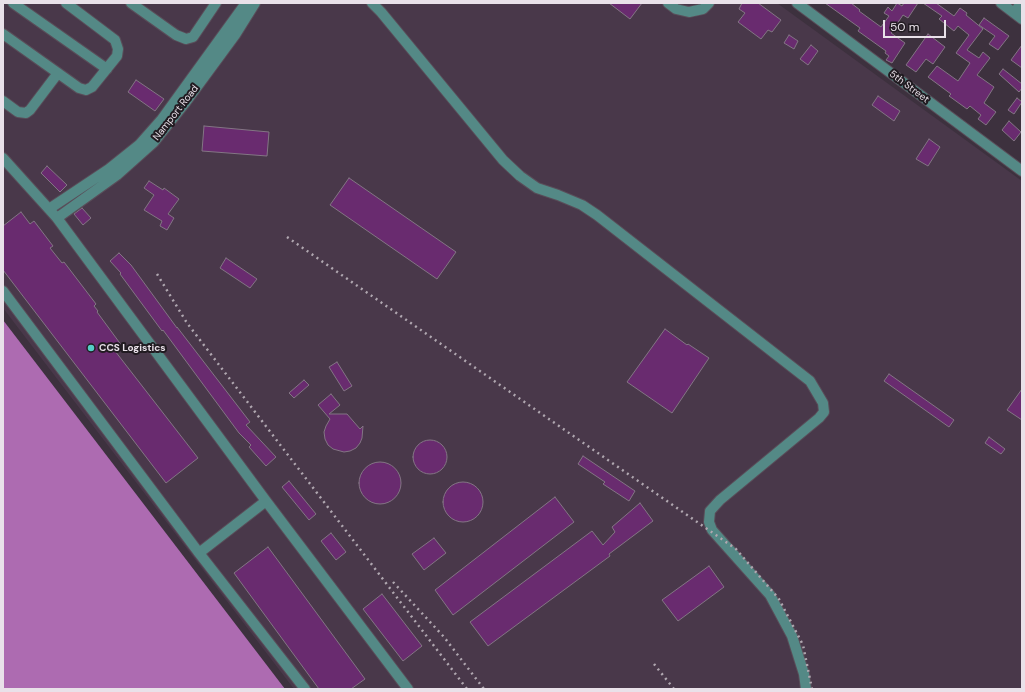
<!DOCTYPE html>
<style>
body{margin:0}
#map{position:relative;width:1025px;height:692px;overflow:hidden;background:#3d313e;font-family:"DM Sans",sans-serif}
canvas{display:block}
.frame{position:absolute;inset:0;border:4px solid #e9e1e9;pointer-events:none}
.scale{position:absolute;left:883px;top:20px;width:63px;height:18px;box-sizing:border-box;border:2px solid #e9e1e9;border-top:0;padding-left:5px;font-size:12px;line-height:14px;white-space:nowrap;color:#e9e1e9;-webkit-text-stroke:3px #211b21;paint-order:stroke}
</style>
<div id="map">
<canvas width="1025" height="692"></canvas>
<div class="frame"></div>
<div class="scale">50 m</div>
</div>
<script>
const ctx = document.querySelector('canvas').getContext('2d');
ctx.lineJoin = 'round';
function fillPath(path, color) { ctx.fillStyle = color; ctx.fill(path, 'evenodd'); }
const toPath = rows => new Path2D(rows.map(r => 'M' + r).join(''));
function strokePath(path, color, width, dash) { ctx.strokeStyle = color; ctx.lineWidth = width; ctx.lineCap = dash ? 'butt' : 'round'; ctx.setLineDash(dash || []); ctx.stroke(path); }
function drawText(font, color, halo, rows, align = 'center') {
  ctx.font = font + ' "DM Sans",sans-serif'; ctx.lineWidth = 4; ctx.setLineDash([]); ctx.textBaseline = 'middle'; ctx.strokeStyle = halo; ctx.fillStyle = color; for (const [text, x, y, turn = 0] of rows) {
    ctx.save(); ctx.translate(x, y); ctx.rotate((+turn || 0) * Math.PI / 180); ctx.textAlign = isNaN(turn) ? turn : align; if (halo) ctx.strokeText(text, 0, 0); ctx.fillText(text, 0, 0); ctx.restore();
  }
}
fillPath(toPath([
 [3,3,777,3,1022,181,1022,689,294,689,3,308]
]), '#49384a');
fillPath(toPath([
 [3,320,285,689,3,689]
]), '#ad6bb1');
const building = toPath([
 [609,3,642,3,630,19,609,3],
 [742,3,758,3,781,20,772,32,768,30,761,39,738,22,745,13,739,9,742,3],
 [825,3,851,3,860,10,859,11,881,27,889,16,884,13,888,7,892,11,897,3,902,6,904,3,918,3,908,18,903,15,891,33,905,43,892,63,886,60,889,56,885,53,886,51,858,31,860,28,825,3],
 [923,3,936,3,954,16,960,8,967,13,966,15,983,29,967,50,979,58,983,52,990,58,977,75,994,87,984,103,996,112,986,125,978,119,981,115,970,106,967,109,949,96,951,94,928,77,937,66,958,81,970,63,956,53,969,35,958,26,954,31,939,19,942,16,923,3],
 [984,18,1009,36,998,50,989,44,995,36,979,25,984,18],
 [928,34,945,47,933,64,926,59,916,72,906,65,928,34],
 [789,35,798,41,794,49,784,43,789,35],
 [811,45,818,51,808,65,800,59,811,45],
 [1022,45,1022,68,1011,60,1022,45],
 [1003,69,1022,84,1022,88,1019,92,999,74,1003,69],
 [136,80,164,99,155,111,128,92,136,80],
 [878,96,900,111,894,121,872,105,878,96],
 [1017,98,1022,102,1014,114,1008,110,1017,98],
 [1009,121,1021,132,1014,141,1002,130,1009,121],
 [204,126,269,132,267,156,202,151,204,126],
 [929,139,940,147,928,166,916,159,929,139],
 [47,166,67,185,60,192,41,173,47,166],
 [349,178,456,252,437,279,330,205,349,178],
 [149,181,163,190,164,188,179,199,168,214,174,218,167,230,160,226,162,221,144,210,154,195,144,188,149,181],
 [82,208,91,218,83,225,74,214,82,208],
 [21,212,30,224,34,221,53,246,50,248,62,263,64,262,96,304,94,306,98,311,97,312,122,346,115,351,198,458,166,483,3,270,3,226,21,212],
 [119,253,131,265,177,328,177,327,250,422,246,425,276,457,266,466,249,447,251,445,239,433,163,330,162,331,120,274,121,273,110,261,119,253],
 [226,258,257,279,250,288,220,268,226,258],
 [665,329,687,345,688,344,709,358,672,413,627,382,665,329],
 [337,362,352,386,344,391,329,367,337,362],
 [889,374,954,420,949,427,884,381,889,374],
 [304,380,309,385,294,398,289,393,304,380],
 [1022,389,1022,420,1007,410,1022,389],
 [331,394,340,405,329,414,347,414,360,429,363,426,362,438,360,443,356,448,350,451,344,452,333,449,328,445,325,439,324,432,326,426,330,419,318,405,331,394],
 [989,437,1005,449,1001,454,985,443,989,437],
 '413 457a17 17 0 1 1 34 0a17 17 0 1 1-34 0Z',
 [583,456,635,491,629,501,603,484,605,482,578,464,583,456],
 '359 483a21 21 0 1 1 42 0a21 21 0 1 1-42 0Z',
 [289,481,316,514,309,520,282,487,289,481],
 '443 502a20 20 0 1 1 40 0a20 20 0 1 1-40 0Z',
 [555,497,574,522,453,615,435,590,555,497],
 [640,503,653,521,609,554,610,556,488,646,470,622,592,531,603,545,615,532,612,527,640,503],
 [331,533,346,552,336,560,321,541,331,533],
 [434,538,446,553,424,570,412,554,434,538],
 [268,547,365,679,351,689,319,689,234,573,268,547],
 [709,566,724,587,678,621,662,600,709,566],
 [382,594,422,646,403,661,363,609,382,594]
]);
fillPath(building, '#692b6f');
strokePath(building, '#837584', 1);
const minor = toPath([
 [13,3,107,69],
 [131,3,176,35,186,39,193,37,216,3],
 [372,3,381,12,503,160,520,176,537,188,558,195,582,205,597,215,810,381,823,403,824,412,819,418,720,500,710,511,709,522,712,530,770,595,792,636,804,674,806,689],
 [668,3,676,9,689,12,703,9,709,3],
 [797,3,1022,171],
 [1001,3,1022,19],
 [1014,13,1021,3],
 [3,34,79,88,86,90,92,87,117,56,118,49,115,40,66,3],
 [3,101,18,112,26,113,30,110,58,73],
 [3,158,57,218,266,501,408,689],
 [49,209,109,169,139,145,162,119,246,3],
 [57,218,117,175,154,142,185,103,235,35,255,3],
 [3,291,199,553,305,689],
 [199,553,266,501]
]);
strokePath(minor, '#594d59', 12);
strokePath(minor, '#548986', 10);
strokePath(toPath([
 [287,237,736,549,779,599,803,645,812,689],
 [157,274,187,323,467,689],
 [393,582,444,637,484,689],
 [654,664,674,689]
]), '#b0a7b0', 2.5, [2, 4]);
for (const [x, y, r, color] of [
 [91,348,4,"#54cdc7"]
]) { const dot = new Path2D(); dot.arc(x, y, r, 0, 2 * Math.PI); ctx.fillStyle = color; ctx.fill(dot); strokePath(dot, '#211b21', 1.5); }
drawText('10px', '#e9e1e9', '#211b21', [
 ["5th Street",909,87,37],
 ["Namport Road",176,113,-52]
]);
drawText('bold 10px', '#e9e1e9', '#211b21', [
 ["CCS Logistics",99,348]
], 'left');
</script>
